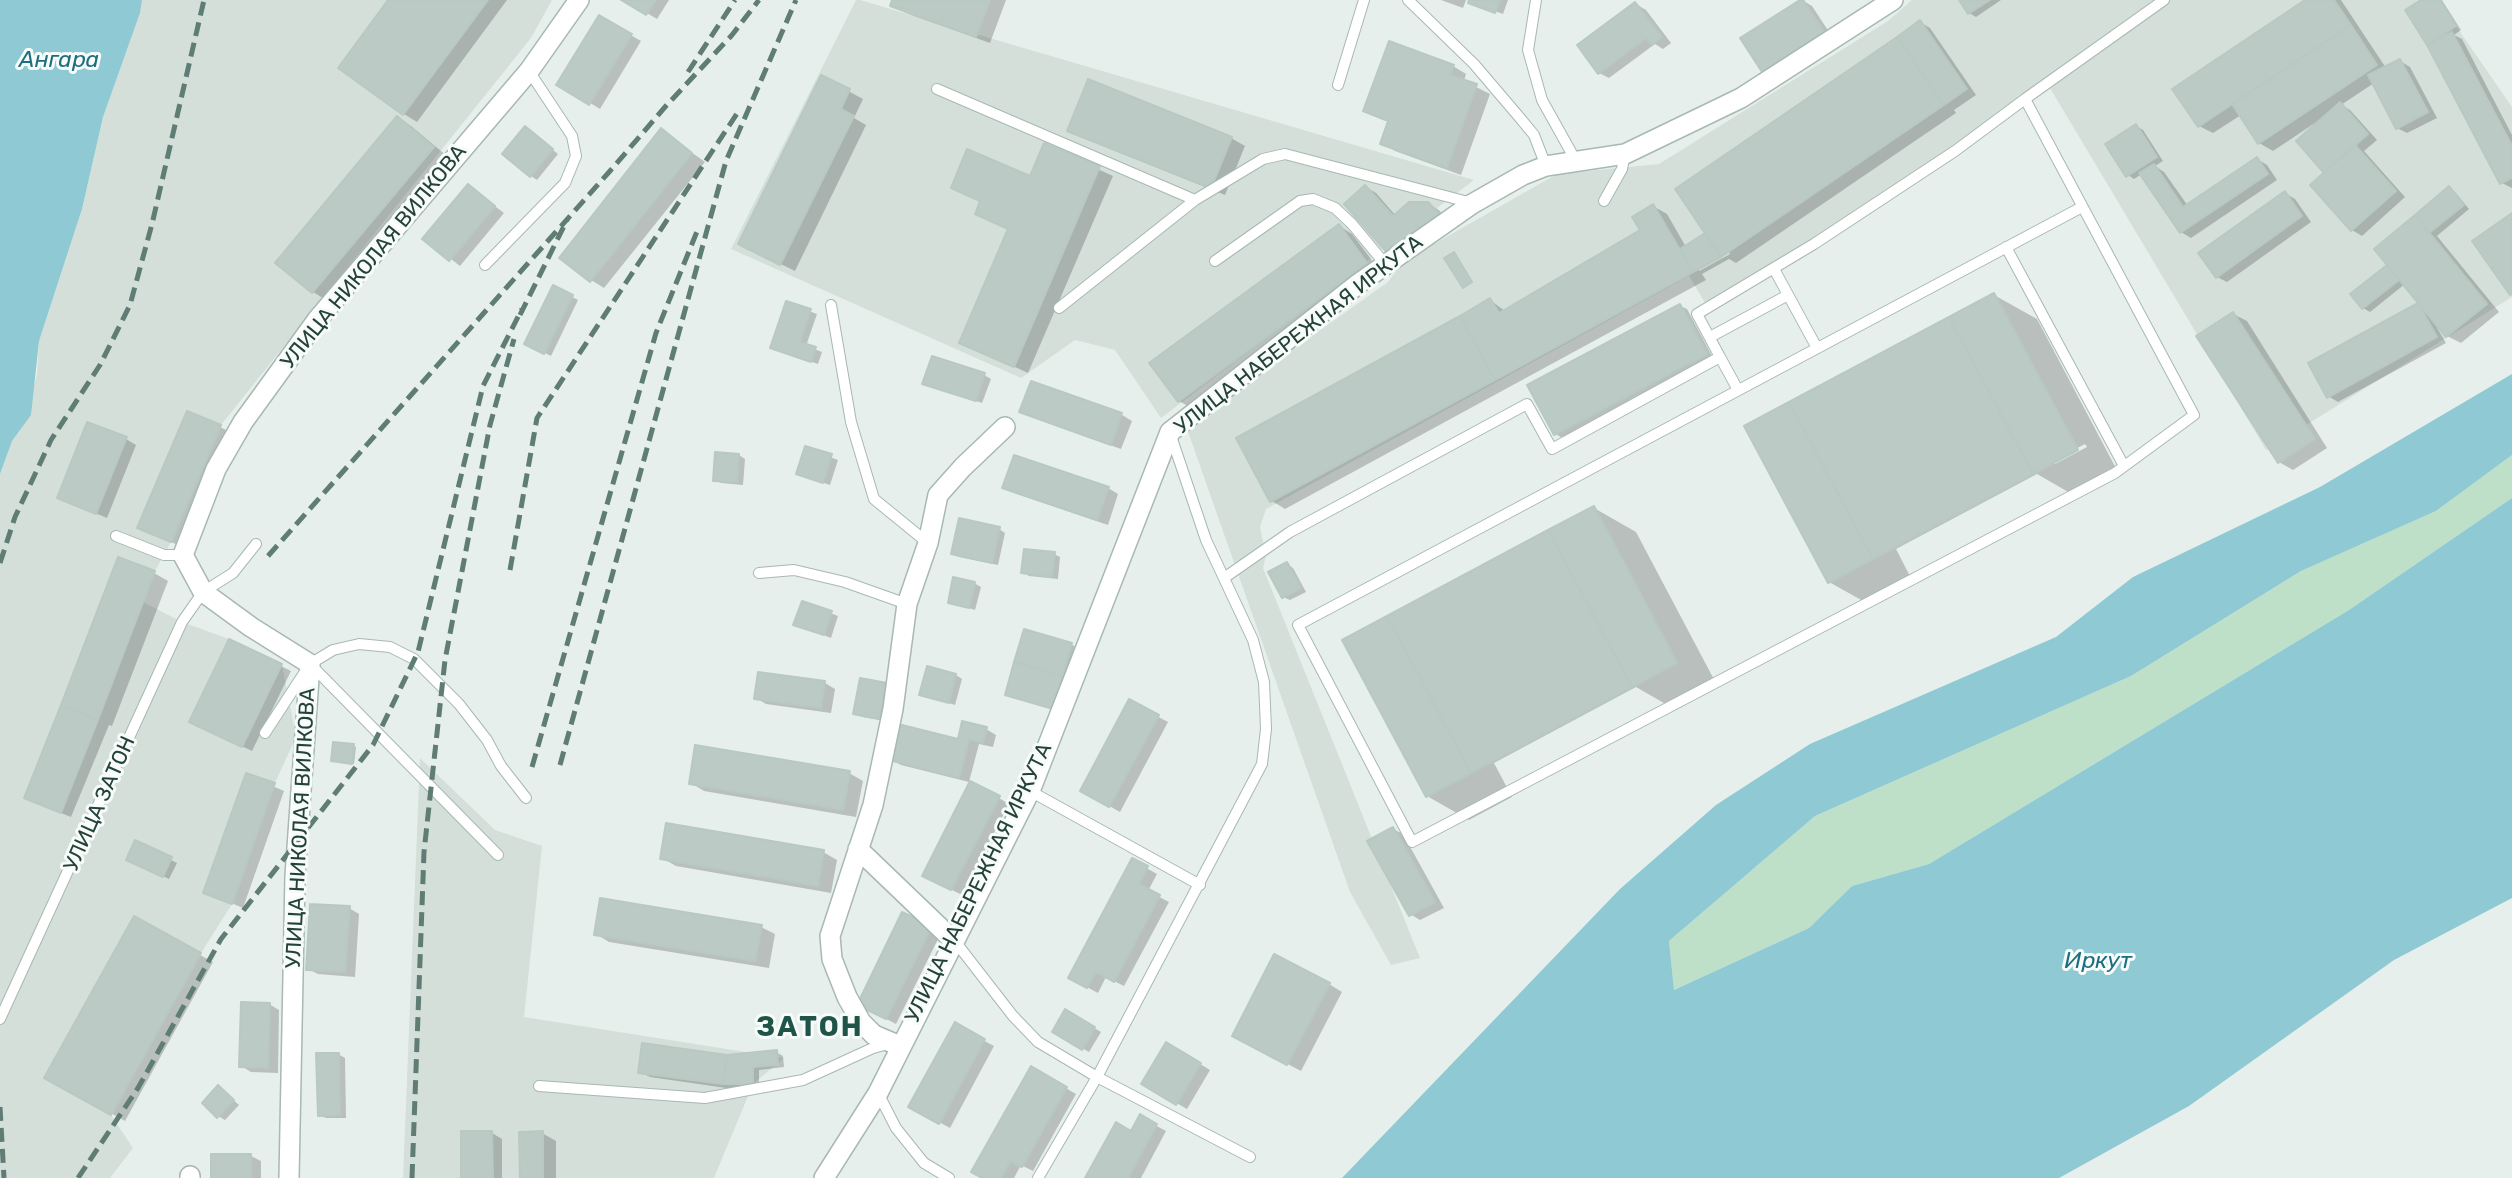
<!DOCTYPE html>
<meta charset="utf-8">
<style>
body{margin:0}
canvas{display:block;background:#e6efeb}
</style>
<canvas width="2512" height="1178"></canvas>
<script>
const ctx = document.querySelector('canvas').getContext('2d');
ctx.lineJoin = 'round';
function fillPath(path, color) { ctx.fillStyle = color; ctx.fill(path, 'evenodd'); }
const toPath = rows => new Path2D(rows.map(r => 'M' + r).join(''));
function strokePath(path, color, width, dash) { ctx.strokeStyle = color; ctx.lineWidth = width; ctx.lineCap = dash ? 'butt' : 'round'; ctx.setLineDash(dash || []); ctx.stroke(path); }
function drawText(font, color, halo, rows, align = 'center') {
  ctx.font = font + ' Rubik,sans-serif'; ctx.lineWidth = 6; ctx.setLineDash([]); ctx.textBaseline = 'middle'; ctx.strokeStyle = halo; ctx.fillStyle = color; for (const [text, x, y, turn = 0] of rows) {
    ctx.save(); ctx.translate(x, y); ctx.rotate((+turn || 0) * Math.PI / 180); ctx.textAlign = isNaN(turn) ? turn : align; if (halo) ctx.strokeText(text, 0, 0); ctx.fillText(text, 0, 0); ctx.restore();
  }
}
fillPath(toPath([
 [142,0,552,0,531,38,221,425,171,542,155,571,143,602,182,622,229,639,282,664,296,737,275,783,232,904,201,953,111,1115,133,1148,110,1178,0,1178,0,474,12,441,23,426,37,375,39,341,82,209,103,117,140,13],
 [856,0,860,0,1474,180,1161,418,1115,350,1075,340,1021,378,731,249],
 [1912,0,2438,0,2512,107,2512,297,2266,450,2047,83,1916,180,1707,306,1689,276,1266,509,1260,527,1266,556,1263,568,1420,958,1391,965,1350,892,1186,426,1388,282,1404,261,1557,174,1659,164,1888,21],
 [420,758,495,830,542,846,524,1017,784,1058,753,1084,714,1178,403,1178]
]), '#d4dfda');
fillPath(toPath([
 [2512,455,2512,498,2349,610,1929,864,1852,886,1809,928,1674,990,1669,941,1815,816,2131,676,2301,571,2436,511]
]), '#bfe0c8');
fillPath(toPath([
 [0,0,142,0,140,13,103,117,82,209,39,341,31,415,12,441,0,474],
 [2512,374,2512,455,2436,511,2301,571,2131,676,1815,816,1669,941,1674,990,1809,928,1852,886,1929,864,2349,610,2512,498,2512,898,2394,960,2189,1106,2059,1178,1342,1178,1620,889,1716,805,1810,744,2056,637,2133,577,2320,487]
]), '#8ec9d4');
fillPath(toPath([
 [390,0,507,0,417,122,404,114],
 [625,0,669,0,657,19],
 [894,0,1006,0,990,43,906,13,892,5],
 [1441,0,1466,0,1463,8],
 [1471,0,1508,0,1503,14,1475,4],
 [1802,0,1812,6,1833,38,1773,77,1763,71],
 [1961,0,2001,0,1976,17,1969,13],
 [2308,0,2341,0,2386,68,2400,61,2410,67,2437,118,2407,133,2397,128,2374,83,2341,105,2350,110,2377,140,2364,151,2405,197,2362,236,2352,230,2326,173,2318,121,2273,151,2259,143,2241,115,2213,133,2199,126],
 [2424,0,2442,0,2461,30,2454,35,2462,39,2512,135,2512,188,2502,183,2428,43],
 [1636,4,1646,10,1671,43,1663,49,1655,44,1609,78,1599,73],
 [599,17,641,41,600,109,559,84],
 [1920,22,1930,28,1976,95,1954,110,1956,113,1736,263,1729,259,1702,274,1706,280,1285,509,1272,501,1238,439,1490,300,1505,311,1642,231,1653,206,1667,214,1686,247,1708,234],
 [1728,251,1730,254,1699,271,1699,267],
 [1453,66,1466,74,1464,81,1490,94,1461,175,1395,151,1382,143,1390,122,1365,111],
 [822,77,863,99,854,118,866,125,795,271,754,251],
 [398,118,411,126,447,156,326,300,313,292],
 [2136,126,2143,130,2163,161,2155,166,2164,172,2188,206,2257,159,2267,165,2277,180,2191,238,2181,232,2142,174,2134,179,2128,175],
 [1069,130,1231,138,1245,146,1225,195,1083,138],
 [662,131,705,162,604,288,591,280],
 [531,132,558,154,537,180,531,176],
 [1045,145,1113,176,1028,373,961,342,1009,230,977,214,982,202,953,187,1030,178],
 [468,186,504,213,460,266,425,239],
 [1366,187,1376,193,1396,216,1428,204,1439,210,1447,220,1401,261],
 [2449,189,2455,192,2469,209,2437,236,2499,312,2461,343,2447,336,2438,325,2436,326,2446,343,2338,402,2328,396,2418,305,2425,309,2405,284,2370,312,2363,308,2353,295,2390,265],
 [2285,193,2295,199,2311,222,2227,282,2217,277],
 [1339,226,1352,234,1380,271,1193,409,1179,401],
 [553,287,578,300,551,356,526,343],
 [1994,295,2037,319,2119,474,2077,497,2037,474,1896,549,1914,584,1872,606,1829,582],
 [2085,444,2087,447,2055,464,2055,460],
 [787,303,817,314,806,346,822,352,818,364,778,351],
 [1680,306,1687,309,1713,358,1562,438,1556,434,1530,386],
 [2233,314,2247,321,2327,448,2293,470,2279,462],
 [984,375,991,379,982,403,925,383],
 [1032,383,1122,415,1132,421,1121,449,1032,417,1022,411],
 [220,427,230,432,182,547,139,527],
 [126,439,136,445,107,518,59,498],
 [806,448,838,460,830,485,805,477],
 [739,455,745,459,743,485,721,483,714,480],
 [1004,487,1108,488,1118,494,1108,525,1014,493],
 [1594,508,1636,532,1718,687,1676,710,1636,687,1494,763,1512,797,1469,820,1427,796],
 [999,529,1005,533,998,565,959,557,953,553],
 [1054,554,1060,557,1058,579,1029,576,1023,572],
 [1287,564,1293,568,1306,592,1290,600,1283,597],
 [154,573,168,581,112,726,109,725,71,817,36,803,26,798],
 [974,583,981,587,975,610,950,602],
 [803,603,838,616,831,638,796,624],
 [1071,644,1077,648,1059,711,1007,694],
 [281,666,291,671,252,751,201,727],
 [760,674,825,683,835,689,831,713,766,704,756,698],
 [956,675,962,679,955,705,921,694],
 [886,684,892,688,886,721,862,717,855,713],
 [1130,702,1168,722,1120,812,1082,791],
 [986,729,996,735,993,747,979,744,969,782,901,765,891,759,959,741],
 [353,746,356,747,354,764,333,760],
 [849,773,863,781,856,817,704,791,691,783],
 [247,775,284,791,243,908,205,892],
 [999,798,1009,804,962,895,934,881],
 [1393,829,1403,834,1444,908,1420,920,1410,914],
 [136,843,177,863,169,879,135,863],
 [823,852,837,860,831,893,676,866,662,858],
 [1132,860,1157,874,1148,891,1169,902,1124,986,1106,977,1098,993,1070,978],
 [349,908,359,914,355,977,318,974,308,969],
 [903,914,941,933,896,1024,869,1010],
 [134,919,213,962,125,1121,46,1077],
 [761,927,775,934,769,968,609,942,596,934],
 [1329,984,1342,992,1301,1071,1248,1043],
 [269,1004,279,1010,278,1073,251,1072,241,1066],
 [1066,1011,1101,1032,1089,1052,1054,1032],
 [955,1025,994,1046,950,1128,911,1107],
 [1167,1044,1210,1070,1187,1109,1143,1084],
 [776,1052,783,1056,784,1067,759,1070,759,1087,733,1087,733,1089,650,1077,640,1072,726,1057],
 [338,1054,345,1058,346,1118,326,1118,319,1115],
 [1031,1068,1076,1094,1033,1171,1021,1165,1014,1178,985,1178],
 [219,1087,239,1105,225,1120,218,1116],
 [1140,1117,1166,1131,1141,1178,1087,1178,1131,1133],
 [492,1133,502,1139,502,1178,463,1178],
 [542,1133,556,1141,556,1178,521,1178],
 [251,1156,261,1161,261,1178,213,1178]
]), '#0003');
const building = toPath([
 [388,0,488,0,403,115,338,68,388,0],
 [621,0,656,0,646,15,621,0],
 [892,0,990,0,976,37,890,6,892,0],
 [1469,0,1500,0,1495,13,1468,3,1469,0],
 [1800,0,1803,0,1824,32,1762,72,1740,38,1800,0],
 [1959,0,1990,0,1968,14,1959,0],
 [2305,0,2334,0,2351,25,2198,127,2172,89,2305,0],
 [2421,0,2440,0,2456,26,2427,45,2405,10,2421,0],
 [1635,2,1662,37,1652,45,1646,38,1598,74,1577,45,1635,2],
 [599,15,632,34,589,105,556,85,599,15],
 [1920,20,1967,89,1944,105,1897,37,1920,20],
 [2351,25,2377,65,2258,144,2232,104,2351,25],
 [2452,32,2512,146,2512,178,2500,184,2427,45,2452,32],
 [1897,37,1944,105,1721,257,1675,189,1897,37],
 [1389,41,1454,65,1450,75,1477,84,1447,168,1380,144,1388,121,1363,111,1389,41],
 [2400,59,2428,112,2396,129,2368,75,2400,59],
 [821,75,850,89,841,109,854,116,780,265,738,244,821,75],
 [1088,79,1232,137,1211,188,1067,131,1088,79],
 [2340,102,2368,134,2324,173,2296,141,2340,102],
 [397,116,434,147,312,293,275,263,397,116],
 [2136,124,2157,157,2126,177,2105,144,2136,124],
 [525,126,553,149,530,177,502,154,525,126],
 [661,128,692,153,590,282,559,258,661,128],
 [1044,143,1100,166,1014,367,959,343,1008,229,975,214,980,201,951,188,967,149,1030,176,1044,143],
 [2355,145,2396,191,2351,231,2310,185,2355,145],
 [2257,157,2268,174,2180,233,2139,173,2154,164,2183,207,2257,157],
 [468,184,495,206,449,261,422,239,468,184],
 [1365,185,1393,216,1409,202,1428,202,1439,214,1390,256,1344,204,1365,185],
 [2449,186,2464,205,2429,233,2415,215,2449,186],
 [2285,191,2302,216,2216,278,2198,253,2285,191],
 [1653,204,1693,272,1495,380,1460,316,1490,298,1499,313,1640,230,1632,217,1653,204],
 [2512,213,2512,294,2510,295,2472,241,2512,213],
 [2415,215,2487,304,2446,337,2374,249,2415,215],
 [1339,224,1367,263,1178,402,1149,363,1339,224],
 [1705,233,1721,257,1693,272,1680,249,1705,233],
 [1454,252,1472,282,1463,288,1444,258,1454,252],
 [2387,265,2399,280,2362,309,2350,294,2387,265],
 [553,285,573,295,544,354,524,344,553,285],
 [1994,293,2078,450,2033,474,1949,317,1994,293],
 [786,301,811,309,800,342,816,347,811,362,770,348,786,301],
 [2418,303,2437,337,2327,398,2308,363,2418,303],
 [1680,304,1707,354,1554,435,1527,385,1680,304],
 [2233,312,2315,439,2278,463,2196,336,2233,312],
 [1460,316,1495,380,1270,502,1236,438,1460,316],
 [1949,317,2033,474,1873,559,1789,402,1949,317],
 [932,356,985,373,976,401,922,384,932,356],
 [1031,381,1122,413,1111,445,1019,412,1031,381],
 [1789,402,1873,559,1828,583,1744,426,1789,402],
 [187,411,221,425,171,542,137,528,187,411],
 [87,422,127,437,96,514,57,498,87,422],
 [805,446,832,454,823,483,796,474,805,446],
 [715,452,739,454,737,482,713,481,715,452],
 [1014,455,1109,487,1097,520,1002,488,1014,455],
 [1594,506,1677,663,1632,687,1548,530,1594,506],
 [959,518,1000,527,992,563,951,554,959,518],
 [1548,530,1632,687,1471,773,1387,616,1548,530],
 [1024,549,1055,552,1052,577,1021,573,1024,549],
 [118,557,155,571,98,720,61,705,118,557],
 [1287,562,1301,588,1282,598,1268,572,1287,562],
 [953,577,975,582,969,608,948,603,953,577],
 [802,601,832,611,824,635,793,625,802,601],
 [1387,616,1471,773,1426,797,1342,640,1387,616],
 [1024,629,1072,643,1062,676,1014,662,1024,629],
 [229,639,282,664,242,747,189,722,229,639],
 [1014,662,1062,676,1053,709,1005,695,1014,662],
 [927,666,956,674,949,703,919,695,927,666],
 [758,672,825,681,821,708,754,699,758,672],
 [860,678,887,683,879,719,853,714,860,678],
 [1129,699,1159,715,1109,807,1080,791,1129,699],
 [61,705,98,720,61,813,24,798,61,705],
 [962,721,987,727,983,743,969,739,959,778,889,760,898,724,958,739,962,721],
 [333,742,354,744,352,764,331,761,333,742],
 [695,745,850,771,843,810,689,784,695,745],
 [246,773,275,783,232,904,203,893,246,773],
 [970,781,1000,796,951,890,922,876,970,781],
 [666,823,824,850,818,886,660,859,666,823],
 [1393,827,1435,902,1409,916,1367,841,1393,827],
 [135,840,172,857,163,877,126,860,135,840],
 [1132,858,1148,866,1139,884,1160,895,1114,982,1096,972,1087,988,1068,978,1132,858],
 [600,898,762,925,755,961,594,935,600,898],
 [310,904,350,906,345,972,306,970,310,904],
 [902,912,932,926,886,1019,857,1005,902,912],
 [134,916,201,953,111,1115,44,1078,134,916],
 [1274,954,1330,983,1287,1065,1232,1036,1274,954],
 [241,1002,270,1003,268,1068,239,1067,241,1002],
 [1065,1009,1095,1027,1082,1050,1052,1032,1065,1009],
 [955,1022,985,1039,939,1124,908,1107,955,1022],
 [1166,1042,1201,1063,1176,1105,1141,1084,1166,1042],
 [642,1043,727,1055,723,1084,638,1073,642,1043],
 [777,1050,778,1065,753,1067,753,1084,723,1084,727,1055,777,1050],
 [316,1053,339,1053,340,1115,318,1116,316,1053],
 [1031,1066,1067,1087,1022,1167,1010,1161,1001,1178,982,1178,971,1172,1031,1066],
 [218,1085,234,1100,217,1118,202,1103,218,1085],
 [1140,1114,1157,1124,1128,1178,1085,1178,1116,1122,1131,1131,1140,1114],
 [461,1131,492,1131,493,1178,461,1178,461,1131],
 [543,1131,543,1178,520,1178,519,1132,543,1131],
 [211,1154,251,1154,251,1178,211,1178,211,1154]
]);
fillPath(building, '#bbcac4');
strokePath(building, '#b8c9c2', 2);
const service = toPath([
 [1408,0,1474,64,1520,118,1534,135,1546,166],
 [1536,0,1528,50,1542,100,1576,161],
 [1338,85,1364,0],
 [937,89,1195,200,1263,159,1285,154,1472,203],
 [2025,99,2164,0],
 [1604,201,1622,169,1625,154],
 [2006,247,2124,466],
 [1215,261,1300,201,1313,199,1335,208,1352,224,1386,265],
 [485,265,565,183,576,156,572,136,529,71],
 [1774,269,1817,348],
 [831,305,851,422,874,499,928,543],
 [1059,308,1195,200],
 [1710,337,1788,295],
 [1720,357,1738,390],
 [116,536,164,555,183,555],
 [759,573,794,570,845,582,907,604],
 [1224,578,1290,532,1527,404,1552,449,1720,357,1697,314,1814,244,1955,151,2025,99,2194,415,2115,473,1412,842,1298,625,2082,207],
 [312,666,498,855],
 [265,733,310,664,333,650,359,644,390,647,414,659,459,704,487,740,501,766,526,798],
 [1030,791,1200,885],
 [954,940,1013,1016,1038,1042,1097,1077,1250,1157],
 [0,1019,182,622,203,592,233,573,256,544],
 [539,1086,705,1098,803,1080,873,1048,888,1044],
 [878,1093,896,1128,924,1163,949,1178],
 [1038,1178,1097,1077,1262,764,1266,729,1264,682,1253,640,1206,540,1171,436]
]);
const minor = toPath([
 [858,849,953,940],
 [900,1046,874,1035,861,1022,847,997,832,959,830,936,873,805,893,709,907,604,928,543,938,495,963,467,1005,427],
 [190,1178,190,1176],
 [289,1178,295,876,310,664,251,627,203,592,183,555,216,469,243,422,317,320,529,71,579,0],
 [824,1178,878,1093,1030,791,1170,432,1358,284,1472,204,1523,175,1546,166,1625,154,1741,98,1893,0]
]);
strokePath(service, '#a8b8b2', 12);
strokePath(minor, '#a8b8b2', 22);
strokePath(service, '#fff', 10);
strokePath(minor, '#fff', 19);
strokePath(toPath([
 [688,72,735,0],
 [520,315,568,218],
 [268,556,610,171,665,107,732,35,759,0],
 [0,563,15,517,51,440,100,365,130,305,152,224,204,0],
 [510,570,537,418,738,112],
 [560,765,726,161,796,0],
 [532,767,656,333,698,229],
 [0,1107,4,1178],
 [78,1178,138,1088,221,939,373,745,418,652,483,386,522,309],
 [412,1178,424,852,445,660,490,425,514,339]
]), '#5f7d75', 5, [14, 7]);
drawText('21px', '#24423a', '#f7fbf9', [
 ["УЛИЦА НИКОЛАЯ ВИЛКОВА",374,257,-51],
 ["УЛИЦА НАБЕРЕЖНАЯ ИРКУТА",1299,335,-38],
 ["УЛИЦА ЗАТОН",100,804,-66],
 ["УЛИЦА НИКОЛАЯ ВИЛКОВА",301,828,-87],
 ["УЛИЦА НАБЕРЕЖНАЯ ИРКУТА",979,883,-64]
]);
drawText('italic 23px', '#1c6f80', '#f7fbf9', [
 ["Ангара",59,60],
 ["Иркут",2098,961]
]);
ctx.letterSpacing = '2px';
drawText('bold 28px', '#1f5548', '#f7fbf9', [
 ["ЗАТОН",810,1028]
]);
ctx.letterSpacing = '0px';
</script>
